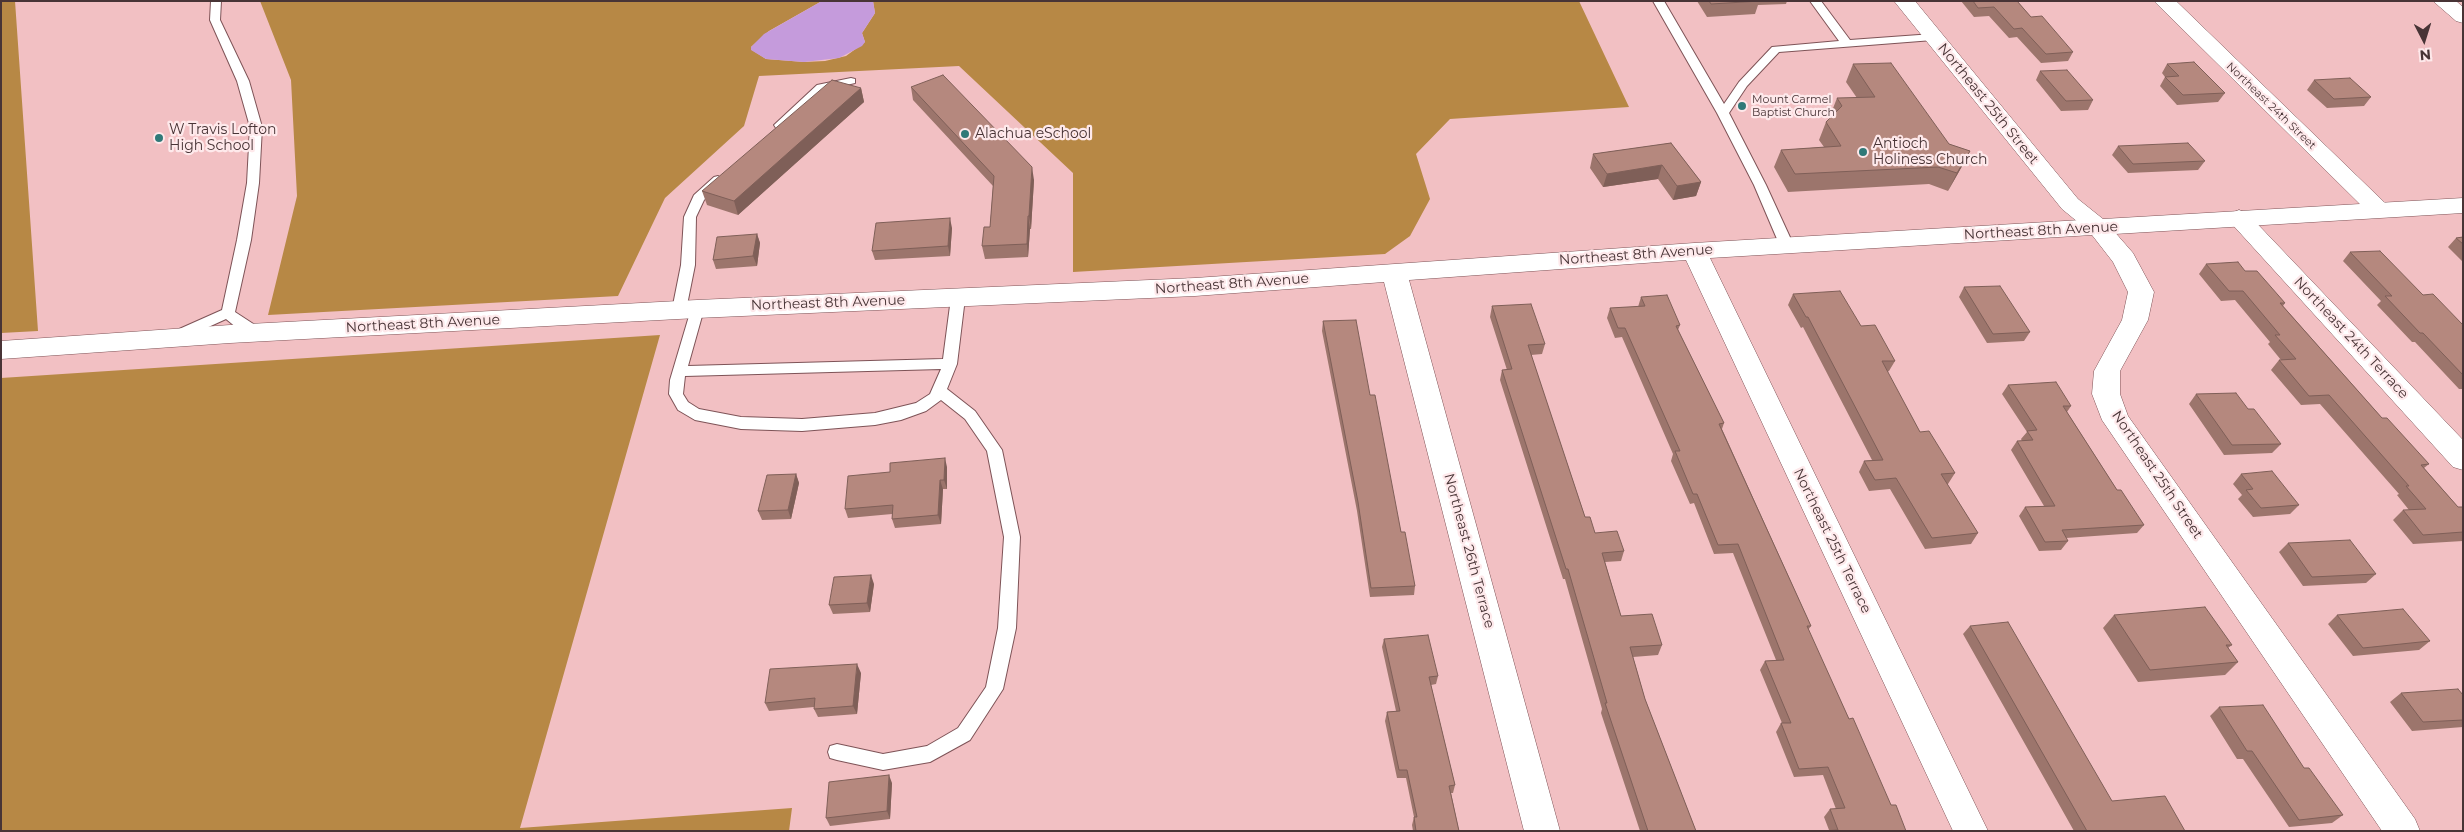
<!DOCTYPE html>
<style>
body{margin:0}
#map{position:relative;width:2464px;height:832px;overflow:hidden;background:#f2c0c3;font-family:Montserrat,sans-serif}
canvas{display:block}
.frame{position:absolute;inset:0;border:2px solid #483436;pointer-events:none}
.north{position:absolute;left:2399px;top:15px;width:50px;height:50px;-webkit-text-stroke:4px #fee9eb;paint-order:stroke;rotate:175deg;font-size:14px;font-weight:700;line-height:20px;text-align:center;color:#483436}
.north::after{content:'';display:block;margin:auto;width:18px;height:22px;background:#483436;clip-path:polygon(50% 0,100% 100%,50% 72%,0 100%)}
</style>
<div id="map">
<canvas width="2464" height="832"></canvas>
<div class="frame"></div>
<div class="north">N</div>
</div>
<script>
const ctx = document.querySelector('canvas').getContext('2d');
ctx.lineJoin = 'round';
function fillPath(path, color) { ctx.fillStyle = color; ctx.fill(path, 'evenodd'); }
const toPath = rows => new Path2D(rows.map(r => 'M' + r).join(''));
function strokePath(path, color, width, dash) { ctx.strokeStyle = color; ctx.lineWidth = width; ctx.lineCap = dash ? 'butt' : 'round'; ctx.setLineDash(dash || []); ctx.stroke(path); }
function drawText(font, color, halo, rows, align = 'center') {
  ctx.font = font + ' Montserrat,sans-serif'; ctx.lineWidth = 4.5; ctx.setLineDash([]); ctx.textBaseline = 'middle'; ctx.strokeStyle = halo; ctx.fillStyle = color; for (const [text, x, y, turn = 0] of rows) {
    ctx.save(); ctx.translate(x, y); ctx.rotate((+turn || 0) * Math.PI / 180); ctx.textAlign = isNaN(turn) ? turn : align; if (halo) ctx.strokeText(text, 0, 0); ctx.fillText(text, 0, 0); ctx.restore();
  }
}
fillPath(toPath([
 [1,1,15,1,38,331,1,333],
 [260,1,822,1,769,31,751,47,752,50,766,59,804,62,825,61,846,56,865,42,862,33,875,13,873,1,1579,1,1629,107,1450,119,1416,154,1430,199,1410,236,1385,254,1073,272,1073,173,959,66,759,76,744,126,665,198,618,296,268,315,297,196,291,80],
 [660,335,520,828,792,808,789,831,1,831,1,378]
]), '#b78845');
fillPath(toPath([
 [822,1,873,1,875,13,862,33,865,42,862,46,839,58,804,62,766,59,751,50,751,47,764,34]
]), '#c59bdc');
const lane = toPath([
 [211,1,221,1,220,20,249,81,262,127,259,183,251,240,235,312,261,329,263,333,256,338,237,328,226,319,182,339,175,334,177,330,222,310,237,240,247,183,250,127,237,81,210,20,211,1],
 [1653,1,1664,1,1724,104,1739,82,1772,47,1839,41,1810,1,1821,1,1850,40,1933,34,1939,37,1933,40,1779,52,1747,86,1729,113,1766,185,1794,246,1787,250,1780,246,1754,185,1717,113,1653,1],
 [851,78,855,79,855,83,825,90,784,128,776,128,774,125,817,85,851,78],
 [718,176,724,180,704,200,696,217,695,265,686,310,679,315,674,313,672,310,681,265,684,217,694,195,714,177,718,176],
 [958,293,965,298,957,364,947,389,975,411,1002,450,1020,537,1016,628,1003,689,970,740,930,762,883,770,837,760,830,758,828,752,830,746,837,744,883,754,927,746,958,728,986,687,998,628,1004,537,987,451,965,419,941,400,926,411,901,420,875,425,802,431,741,429,695,420,678,410,669,394,670,380,692,306,697,304,704,309,688,366,943,359,951,298,958,293],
 [941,369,930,394,916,403,875,413,802,419,741,417,699,409,688,402,683,394,685,376,941,369]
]);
const street = toPath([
 [2154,1,2176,1,2386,204,2390,209,2386,214,2378,217,2370,214,2154,1],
 [2433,1,2456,1,2463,7,2463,23,2456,21,2433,1],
 [2239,210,2247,213,2463,440,2463,470,2453,467,2231,223,2227,218,2231,213,2239,210],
 [2098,219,2106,222,2133,253,2154,292,2148,320,2120,371,2120,394,2128,416,2415,819,2420,831,2382,831,2102,420,2092,394,2094,371,2122,320,2128,292,2113,262,2092,235,1710,258,1988,831,1953,831,1686,260,1409,280,1560,831,1524,831,1384,282,1195,296,697,318,230,343,1,359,1,341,230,325,697,300,1195,278,1694,243,2098,219]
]);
const secondary = toPath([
 [1894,1,1915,1,2078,199,2103,219,2463,198,2463,213,2098,235,2090,232,2062,209,1894,1]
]);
strokePath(lane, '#7e5357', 2);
strokePath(street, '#7e5357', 1);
strokePath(secondary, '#7e5357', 1);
fillPath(lane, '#fff');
fillPath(street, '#fff');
fillPath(secondary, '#fff');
fillPath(toPath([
 [1697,1,1787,1,1786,4,1758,5,1755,14,1707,17],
 [1961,1,2017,1,2031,17,2073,52,2068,61,2041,63,2017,37,2009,38,1989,16,1974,17],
 [1853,64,1949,144,1970,151,1961,168,1948,191,1929,184,1788,192,1774,167,1781,150,1824,147,1819,140,1826,122,1831,117,1830,116,1837,98,1857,98,1846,82],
 [2167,64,2225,93,2218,102,2177,105,2160,86,2165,77,2162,73],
 [2040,71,2093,100,2088,110,2061,111,2036,80],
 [2314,80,2371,97,2364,106,2327,108,2307,90],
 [911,87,1034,180,1031,229,1030,229,1028,257,985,259,982,246,990,227,993,186,913,100],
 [861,88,864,102,738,215,707,205,702,191],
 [1671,143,1701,182,1696,196,1673,200,1658,179,1603,187,1590,168,1593,154],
 [2118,146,2205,161,2198,170,2128,173,2112,155],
 [952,228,950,256,875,260,872,251],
 [757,234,760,243,757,266,716,269,713,260],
 [2463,237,2463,262,2448,247,2456,238],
 [2350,252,2423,295,2463,325,2463,389,2459,389,2415,342,2412,342,2377,305,2381,301,2343,261],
 [2206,264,2245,271,2285,303,2283,306,2382,418,2429,464,2424,468,2458,507,2463,507,2463,541,2413,544,2393,520,2403,510,2409,510,2397,495,2399,494,2320,404,2301,405,2271,370,2279,360,2281,360,2268,344,2270,342,2235,300,2221,301,2199,274],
 [1964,287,2030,332,2024,341,1987,343,1959,297],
 [1793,294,1861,326,1895,361,1889,371,1887,372,1920,432,1955,473,1948,484,1947,484,1978,533,1971,544,1925,549,1890,489,1869,491,1859,472,1864,461,1872,460,1803,327,1801,328,1788,305],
 [1641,297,1680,325,1678,330,1724,423,1722,429,1811,626,1808,630,1849,719,1891,805,1906,831,1829,830,1824,817,1830,809,1836,809,1823,775,1794,777,1776,732,1781,723,1782,723,1760,670,1765,661,1776,660,1733,553,1714,554,1694,503,1690,504,1671,461,1673,454,1622,337,1615,338,1607,318,1610,308,1638,307],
 [1492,306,1545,344,1542,354,1531,355,1585,517,1595,533,1624,551,1621,561,1605,562,1621,616,1662,645,1658,655,1633,657,1645,699,1696,831,1640,831,1601,713,1602,709,1565,579,1563,579,1500,380,1502,370,1507,370,1490,317],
 [1323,321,1370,395,1401,532,1415,586,1414,595,1370,597,1357,511,1322,331],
 [2008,385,2071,406,2067,412,2117,490,2144,525,2137,533,2066,538,2068,541,2061,550,2039,551,2019,516,2025,507,2044,506,2011,450,2017,441,2022,441,2021,439,2027,432,2002,394],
 [2196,394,2248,409,2281,444,2272,453,2224,455,2189,404],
 [947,467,947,489,943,489,941,524,895,528,892,519,892,514,848,518,845,509],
 [796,474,799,483,791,519,762,520,758,511],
 [2241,474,2299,505,2290,514,2253,517,2238,499,2242,495,2233,484],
 [2288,543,2376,574,2366,583,2303,586,2279,552],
 [874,584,870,612,833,614,829,605],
 [2114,615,2232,645,2228,648,2238,662,2225,675,2138,682,2103,628],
 [2337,615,2430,641,2419,650,2353,656,2328,624],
 [1970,626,2112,801,2185,831,2074,831,1963,634],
 [1384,639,1438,676,1436,684,1431,685,1455,785,1453,793,1451,793,1459,831,1413,831,1412,825,1414,817,1406,778,1397,778,1385,721,1387,712,1396,711,1382,647],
 [861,673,857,714,818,717,814,709,814,707,769,711,765,703],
 [2401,693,2463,695,2463,727,2412,731,2390,702],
 [2219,707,2304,768,2343,815,2332,823,2289,827,2243,759,2237,759,2210,716],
 [892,783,890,819,830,826,826,818]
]), '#9c756c');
fillPath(toPath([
 [861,88,864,102,738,215,734,201],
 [1970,151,1961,168,1948,191,1957,173],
 [1662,165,1658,179,1603,187,1607,174],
 [1032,167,1034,180,1031,229,1029,216],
 [1701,182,1696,196,1673,200,1677,186],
 [1028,216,1030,229,1028,257,1027,244],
 [950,218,952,228,950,256,948,246],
 [757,234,760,243,757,266,753,256],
 [945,458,947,467,947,489,944,480],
 [796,474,799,483,791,519,788,510],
 [940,480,943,489,941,524,938,515],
 [871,575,874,584,870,612,867,603],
 [857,664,861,673,857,714,853,706],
 [889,775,892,783,890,819,887,811]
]), '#7f5f58');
const building = toPath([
 [1709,1,1760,1,1711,4,1709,1],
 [1973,1,2017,1,2031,17,2042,16,2073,52,2046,54,2022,28,2014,29,1994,7,1978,8,1973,1],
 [2194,62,2225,93,2183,95,2165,77,2179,76,2167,64,2194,62],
 [1891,63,1949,144,1970,151,1957,173,1938,167,1795,174,1781,150,1841,146,1826,122,1842,106,1837,98,1875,97,1853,64,1891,63],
 [2067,70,2093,100,2066,101,2040,71,2067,70],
 [943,75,1032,167,1029,216,1028,216,1027,244,982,246,984,227,990,227,994,176,911,87,943,75],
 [2350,78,2371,97,2334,99,2314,80,2350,78],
 [832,80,861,88,734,201,702,191,832,80],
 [1671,143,1701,182,1677,186,1662,165,1607,174,1593,154,1671,143],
 [2188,143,2205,161,2133,164,2118,146,2188,143],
 [950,218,948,246,872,251,876,223,950,218],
 [757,234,753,256,713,260,717,237,757,234],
 [2463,237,2463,244,2456,238,2463,237],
 [2380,251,2423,295,2433,294,2463,325,2463,375,2423,333,2420,333,2385,296,2392,296,2350,252,2380,251],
 [2238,262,2245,271,2257,271,2285,303,2280,303,2382,418,2387,418,2429,464,2421,465,2458,507,2463,507,2463,532,2423,535,2403,510,2426,509,2406,486,2409,486,2329,395,2309,396,2279,360,2296,359,2275,335,2280,335,2243,291,2229,291,2206,264,2238,262],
 [2000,286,2030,332,1993,334,1964,287,2000,286],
 [1840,291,1861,326,1875,325,1895,361,1882,361,1920,432,1929,431,1955,473,1941,474,1978,533,1932,538,1896,478,1875,480,1864,461,1883,460,1808,317,1806,317,1793,294,1840,291],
 [1667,295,1680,325,1676,326,1724,423,1719,424,1811,626,1807,626,1849,719,1853,718,1891,805,1896,805,1906,831,1821,831,1838,830,1830,809,1845,808,1828,767,1799,769,1781,723,1791,723,1765,661,1784,660,1738,544,1718,545,1697,494,1693,494,1675,451,1680,451,1625,328,1618,328,1610,308,1645,306,1641,297,1667,295],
 [1531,304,1545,344,1528,345,1585,517,1590,517,1595,533,1617,531,1624,551,1602,553,1621,616,1652,614,1662,645,1630,647,1645,699,1696,831,1648,831,1605,703,1607,703,1568,569,1566,569,1502,370,1512,369,1492,306,1531,304],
 [1356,320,1370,395,1375,395,1401,532,1405,532,1415,586,1371,588,1358,502,1323,321,1356,320],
 [2056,382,2071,406,2063,406,2117,490,2121,490,2144,525,2062,530,2068,541,2045,542,2025,507,2055,506,2017,441,2033,440,2027,431,2037,430,2008,385,2056,382],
 [2236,393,2248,409,2254,409,2281,444,2232,445,2196,394,2236,393],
 [945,458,944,480,940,480,938,515,892,519,893,505,845,509,848,476,890,472,890,463,945,458],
 [2272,471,2299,505,2261,508,2246,490,2253,489,2241,474,2272,471],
 [796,474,788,510,758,511,767,475,796,474],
 [2350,540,2376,574,2312,577,2288,543,2350,540],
 [871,575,867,603,829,605,834,577,871,575],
 [2205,607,2232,645,2226,645,2238,662,2150,670,2114,615,2205,607],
 [2403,609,2430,641,2363,648,2337,615,2403,609],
 [2008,622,2112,801,2165,796,2185,831,2087,831,1970,626,2008,622],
 [1428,635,1438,676,1429,677,1455,785,1449,786,1459,831,1416,831,1414,817,1417,817,1407,770,1399,770,1387,712,1400,711,1384,639,1428,635],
 [857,664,853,706,814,709,815,698,765,703,770,669,857,664],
 [2458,689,2463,695,2463,720,2423,722,2401,693,2458,689],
 [2263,705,2304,768,2309,768,2343,815,2299,820,2252,751,2247,751,2219,707,2263,705],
 [889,775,887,811,826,818,829,782,889,775]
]);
fillPath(building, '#b5887e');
strokePath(building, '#7f5f58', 1);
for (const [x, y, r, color] of [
 [1742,106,5,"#307978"],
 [965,134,5,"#307978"],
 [159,138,5,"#307978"],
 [1863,152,5,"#307978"]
]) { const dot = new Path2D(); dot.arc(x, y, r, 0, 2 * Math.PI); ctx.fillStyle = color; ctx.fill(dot); strokePath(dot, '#fee9eb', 2); }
drawText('11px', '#483436', '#fee9eb', [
 ["Mount Carmel",1752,100],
 ["Baptist Church",1752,113]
], 'left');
drawText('11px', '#483436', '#fee9eb', [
 ["Northeast 24th Street",2271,106,44]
]);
drawText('14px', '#483436', '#fee9eb', [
 ["Northeast 25th Street",1988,104,51],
 ["Northeast 8th Avenue",2041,231,-3],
 ["Northeast 8th Avenue",1636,255,-4],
 ["Northeast 8th Avenue",1232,284,-4],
 ["Northeast 8th Avenue",828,303,-2],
 ["Northeast 8th Avenue",423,324,-3],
 ["Northeast 24th Terrace",2351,338,47],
 ["Northeast 25th Street",2157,475,56],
 ["Northeast 25th Terrace",1832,541,64],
 ["Northeast 26th Terrace",1469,551,75]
]);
drawText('14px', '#483436', '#fee9eb', [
 ["W Travis Lofton",169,130],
 ["High School",169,146],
 ["Alachua eSchool",975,134],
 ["Antioch",1873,144],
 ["Holiness Church",1873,160]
], 'left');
</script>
